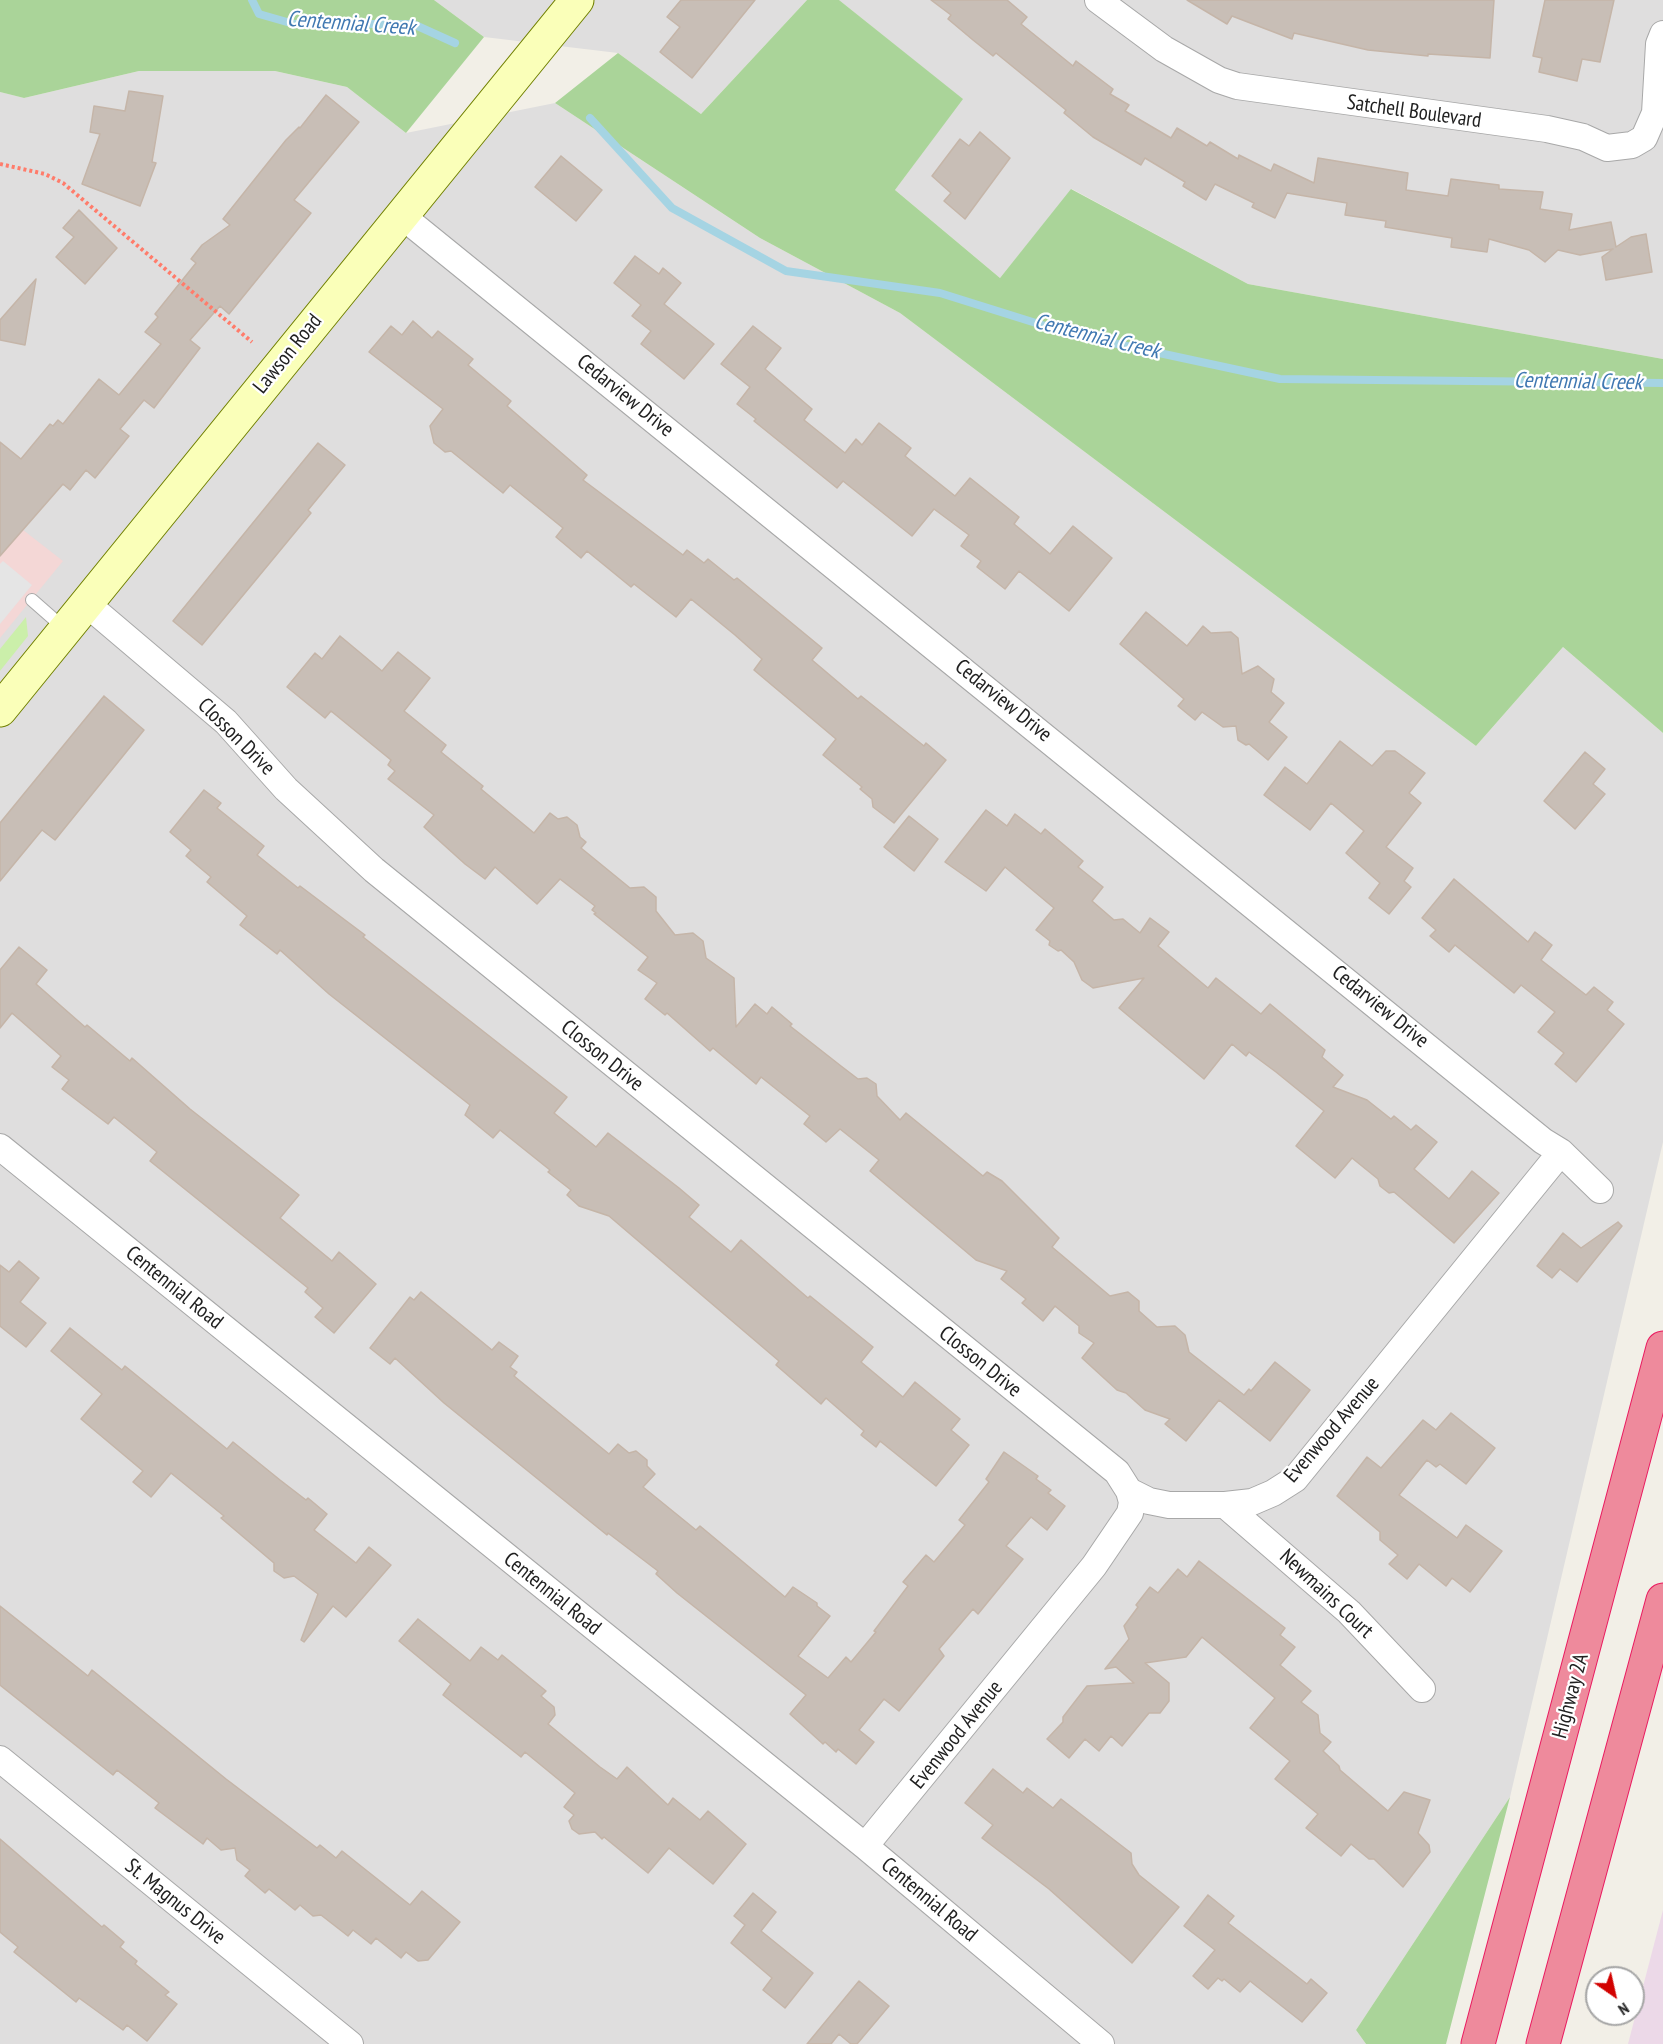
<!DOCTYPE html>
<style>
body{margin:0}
#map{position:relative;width:1663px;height:2044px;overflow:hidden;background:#f2efe7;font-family:"PT Sans Narrow",sans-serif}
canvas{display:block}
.north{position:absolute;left:1585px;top:1966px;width:60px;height:60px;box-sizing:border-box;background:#fff;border:2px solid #a6a6a6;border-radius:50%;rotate:146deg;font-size:16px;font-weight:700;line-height:24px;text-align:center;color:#212121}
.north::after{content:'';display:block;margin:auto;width:21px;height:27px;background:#d20200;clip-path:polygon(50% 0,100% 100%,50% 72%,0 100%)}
</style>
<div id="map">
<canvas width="1663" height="2044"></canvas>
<div class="north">N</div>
</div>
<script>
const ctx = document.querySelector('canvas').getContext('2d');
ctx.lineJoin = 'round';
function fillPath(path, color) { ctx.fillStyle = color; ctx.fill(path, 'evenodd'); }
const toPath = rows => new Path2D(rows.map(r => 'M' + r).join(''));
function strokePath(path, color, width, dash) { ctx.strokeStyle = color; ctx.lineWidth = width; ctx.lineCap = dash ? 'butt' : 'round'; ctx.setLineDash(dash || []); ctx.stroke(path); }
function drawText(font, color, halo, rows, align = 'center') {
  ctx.font = font + ' "PT Sans Narrow",sans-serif'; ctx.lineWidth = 4.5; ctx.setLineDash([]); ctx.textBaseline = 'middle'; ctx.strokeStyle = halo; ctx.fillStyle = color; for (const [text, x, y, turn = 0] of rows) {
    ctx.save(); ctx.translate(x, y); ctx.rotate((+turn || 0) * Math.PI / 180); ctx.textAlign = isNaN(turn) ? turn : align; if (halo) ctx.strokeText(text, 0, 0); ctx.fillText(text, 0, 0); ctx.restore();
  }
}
fillPath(toPath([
 [434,0,807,0,701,114,618,53,484,37],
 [839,0,1663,0,1663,359,1248,284,1072,189,1000,278,895,190,962,99],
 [139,71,275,71,347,87,406,133,555,103,760,238,900,313,1476,746,1563,647,1663,733,1663,1142,1510,1797,1356,2030,1366,2044,0,2044,0,92,24,98]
]), '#dfdede');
fillPath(toPath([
 [0,512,63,561,0,638]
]), '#f4d7d6');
fillPath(toPath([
 [1663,1910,1663,2044,1628,2044]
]), '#ecd9e8');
fillPath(toPath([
 [26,617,28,636,0,671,0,649]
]), '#cbefaa');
fillPath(toPath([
 [0,0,434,0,484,37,406,133,347,87,275,71,139,71,24,98,0,92],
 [807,0,839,0,963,99,895,190,1000,278,1071,189,1248,284,1663,359,1663,733,1563,647,1476,746,900,313,760,238,555,103,618,53,701,114],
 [1510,1797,1446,2044,1366,2044,1356,2030]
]), '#aad499');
fillPath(toPath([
 [3,561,32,585,0,624,0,564]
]), '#e5e5e5');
strokePath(toPath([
 [252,0,259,14,294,24,413,24,455,43],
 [590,118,672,208,786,271,940,293,1071,334,1280,379,1663,383]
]), '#a5d4e3', 8);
const building = toPath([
 [681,0,755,0,692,78,660,52,680,27,667,17,681,0],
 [931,0,1007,0,1027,17,1021,24,1073,66,1076,61,1113,89,1110,94,1129,105,1125,111,1171,138,1177,128,1207,146,1210,142,1238,159,1239,155,1271,171,1274,164,1314,183,1318,158,1408,173,1406,190,1448,196,1451,179,1499,185,1499,189,1543,192,1540,209,1572,214,1569,230,1611,222,1616,247,1631,237,1646,234,1652,272,1606,280,1602,257,1613,249,1580,255,1558,250,1545,262,1529,250,1489,239,1487,252,1451,247,1452,238,1385,227,1386,221,1345,215,1347,203,1287,193,1275,218,1252,207,1254,203,1215,184,1206,200,1183,186,1185,182,1145,158,1141,165,1093,137,1064,113,1066,110,996,53,993,56,973,40,948,19,951,15,931,0],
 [1187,0,1494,0,1490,58,1428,54,1428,56,1368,50,1294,33,1292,39,1232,16,1227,24,1187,0],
 [1545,0,1614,0,1600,62,1582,59,1577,81,1539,72,1542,58,1533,56,1545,0],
 [129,91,163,96,152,162,156,163,140,206,82,184,100,134,90,132,94,106,125,111,129,91],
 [326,95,359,122,294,200,311,213,229,314,220,306,190,340,200,348,154,408,144,400,120,429,129,436,95,478,86,470,70,490,63,484,0,556,0,442,21,459,50,424,53,426,58,420,63,424,99,379,119,395,161,344,145,332,158,317,155,314,196,263,191,259,202,245,230,225,223,219,286,140,299,127,300,128,326,95],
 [980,132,1010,158,965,219,944,201,951,193,932,176,960,139,969,146,980,132],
 [561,156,602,190,576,221,535,187,561,156],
 [79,210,117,248,85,284,56,257,74,237,63,228,79,210],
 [635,256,659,274,663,268,681,283,664,304,714,344,684,379,641,344,651,331,632,316,641,305,614,283,635,256],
 [36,279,25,345,0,340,0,320,36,279],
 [413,321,432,338,438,331,473,359,468,365,511,401,507,406,587,475,583,480,683,555,687,550,704,563,708,559,734,580,737,578,822,648,812,660,858,699,861,696,924,746,926,743,946,760,894,823,873,807,872,799,860,789,862,787,823,755,836,739,754,670,762,659,735,635,691,599,676,617,634,584,631,587,587,551,581,558,556,537,563,528,510,485,503,493,451,451,445,452,434,443,430,426,443,409,369,352,391,326,402,335,413,321],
 [753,326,781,348,765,369,812,409,804,420,845,453,856,439,862,445,879,423,911,448,905,456,955,496,970,478,1019,517,1014,524,1050,554,1073,526,1112,558,1069,611,1019,571,1005,589,977,567,981,561,961,546,969,535,934,509,912,536,843,481,837,488,754,421,756,419,737,404,750,387,721,364,753,326],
 [318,443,345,465,308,510,311,513,202,645,173,621,318,443],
 [1146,612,1187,646,1203,626,1211,633,1231,632,1238,638,1242,674,1258,666,1274,679,1271,692,1284,703,1269,722,1287,737,1268,760,1249,744,1246,745,1238,740,1236,726,1223,727,1202,712,1195,720,1178,706,1184,699,1120,644,1146,612],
 [340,636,382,671,398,652,430,678,404,711,446,745,441,752,483,786,481,789,534,833,550,813,558,819,567,817,577,825,580,837,586,842,581,848,630,888,644,887,656,897,656,911,675,935,693,933,703,941,706,958,734,978,736,1027,755,1004,767,1014,772,1007,792,1024,790,1026,841,1066,858,1079,867,1078,876,1084,877,1096,900,1120,906,1113,983,1176,987,1172,1002,1181,1059,1238,1052,1247,1110,1296,1128,1292,1139,1301,1139,1311,1157,1327,1175,1326,1185,1335,1189,1352,1244,1395,1249,1389,1251,1391,1275,1362,1310,1390,1270,1441,1219,1400,1186,1441,1165,1424,1170,1419,1145,1410,1126,1393,1117,1390,1082,1358,1094,1343,1079,1333,1079,1326,1055,1306,1043,1321,1022,1303,1026,1299,1001,1279,1007,1271,976,1260,870,1171,879,1160,840,1129,826,1142,804,1124,810,1116,761,1077,756,1084,713,1048,710,1051,667,1013,665,1015,645,999,657,983,638,970,648,957,594,914,596,913,592,910,595,906,560,879,537,904,495,867,485,879,465,864,424,827,434,815,388,779,395,771,388,765,391,760,331,711,325,718,287,687,315,653,322,659,340,636],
 [104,696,144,730,55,840,42,830,0,881,0,823,104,696],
 [1340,741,1372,766,1386,751,1395,751,1425,773,1409,793,1421,803,1386,847,1413,868,1404,881,1411,887,1389,914,1369,898,1380,883,1346,853,1364,831,1331,803,1310,830,1264,795,1285,767,1307,784,1340,741],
 [1585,752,1605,769,1593,784,1605,794,1575,829,1544,801,1585,752],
 [204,790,221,803,217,808,264,846,257,855,298,888,300,886,345,920,365,935,363,937,567,1097,554,1113,596,1147,608,1133,679,1188,699,1205,689,1217,731,1252,741,1240,808,1298,810,1296,873,1347,861,1362,903,1397,915,1382,960,1419,951,1430,969,1445,936,1486,880,1441,876,1447,861,1435,864,1431,826,1398,821,1404,776,1365,779,1361,609,1216,579,1206,567,1195,571,1190,548,1172,550,1170,500,1130,493,1138,465,1115,470,1105,329,994,280,950,277,954,240,925,247,916,207,882,211,877,186,856,191,850,170,832,204,790],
 [986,810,1007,826,1015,814,1041,834,1045,829,1083,861,1078,867,1103,887,1092,901,1114,920,1123,919,1140,933,1150,918,1169,932,1158,946,1208,988,1216,978,1261,1014,1270,1004,1325,1050,1322,1057,1343,1075,1333,1087,1367,1100,1391,1119,1394,1116,1411,1130,1416,1125,1437,1142,1414,1169,1449,1199,1472,1171,1499,1193,1454,1243,1394,1192,1389,1193,1380,1186,1378,1179,1352,1158,1335,1178,1296,1146,1324,1111,1276,1072,1249,1052,1246,1056,1232,1044,1204,1079,1119,1008,1144,978,1093,988,1082,980,1074,962,1061,950,1058,951,1049,945,1050,941,1036,930,1054,908,1005,867,986,891,945,862,986,810],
 [909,816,938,839,914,871,884,847,909,816],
 [1454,879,1528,942,1535,932,1552,945,1541,960,1586,995,1594,987,1613,1002,1607,1010,1624,1024,1576,1082,1555,1064,1564,1053,1538,1032,1555,1012,1521,985,1514,993,1455,945,1449,952,1430,936,1436,930,1422,918,1454,879],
 [19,947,47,970,36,984,85,1027,87,1025,130,1061,132,1058,190,1109,299,1195,280,1218,332,1261,339,1252,376,1284,334,1333,315,1317,323,1308,305,1292,308,1288,150,1161,157,1152,114,1117,108,1124,62,1089,69,1080,52,1067,61,1056,12,1013,0,1028,0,970,19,947],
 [1618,1222,1622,1226,1577,1282,1560,1269,1552,1278,1537,1266,1563,1233,1581,1248,1618,1222],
 [19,1261,39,1278,20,1302,46,1323,26,1347,0,1326,0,1265,9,1272,19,1261],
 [421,1292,492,1350,499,1342,518,1356,510,1367,517,1372,514,1376,609,1454,618,1444,629,1453,636,1451,647,1460,647,1466,655,1474,643,1487,696,1530,700,1526,785,1597,793,1587,817,1603,817,1606,830,1616,798,1656,828,1678,846,1657,851,1662,876,1632,874,1631,908,1586,903,1582,926,1555,934,1562,965,1525,959,1520,989,1482,986,1479,1004,1452,1038,1476,1036,1479,1051,1490,1048,1493,1065,1506,1047,1530,1031,1517,1006,1546,1023,1559,978,1614,973,1609,939,1649,944,1656,899,1711,884,1699,859,1730,874,1742,856,1764,838,1749,836,1752,825,1742,823,1744,790,1714,806,1695,677,1593,656,1574,658,1571,608,1533,607,1535,444,1403,395,1358,390,1364,370,1348,410,1297,414,1300,421,1292],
 [70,1328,122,1370,125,1366,227,1449,233,1442,280,1480,306,1500,308,1498,327,1514,314,1530,356,1563,369,1547,391,1565,346,1617,333,1606,304,1642,301,1640,318,1594,294,1576,284,1578,274,1571,274,1563,221,1518,224,1516,171,1473,151,1497,133,1482,143,1471,81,1419,102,1394,51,1351,70,1328],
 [1451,1413,1495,1448,1466,1484,1440,1464,1436,1467,1427,1460,1399,1495,1457,1538,1466,1525,1502,1551,1470,1592,1452,1578,1446,1586,1419,1564,1407,1579,1389,1564,1398,1555,1380,1540,1380,1532,1337,1496,1367,1457,1381,1468,1423,1420,1436,1430,1451,1413],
 [1199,1561,1285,1628,1280,1635,1295,1647,1280,1665,1311,1691,1301,1702,1318,1715,1320,1733,1331,1742,1323,1751,1339,1766,1340,1770,1388,1811,1404,1792,1430,1800,1418,1833,1429,1845,1430,1852,1403,1887,1374,1859,1369,1859,1351,1844,1341,1856,1306,1828,1318,1814,1275,1779,1290,1761,1250,1728,1275,1698,1202,1637,1186,1657,1145,1663,1169,1683,1169,1701,1160,1713,1149,1713,1122,1746,1111,1736,1099,1751,1085,1739,1069,1758,1047,1739,1063,1722,1063,1717,1087,1686,1134,1683,1116,1667,1105,1669,1129,1639,1124,1626,1138,1607,1136,1605,1150,1587,1158,1593,1178,1569,1187,1577,1199,1561],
 [0,1606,88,1676,92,1670,226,1779,317,1848,320,1845,336,1858,342,1851,410,1905,422,1891,460,1922,428,1960,418,1961,406,1952,401,1958,376,1938,371,1944,353,1930,348,1936,321,1915,313,1916,300,1905,295,1910,269,1889,265,1893,245,1876,250,1870,237,1860,235,1848,221,1850,207,1838,203,1844,155,1808,159,1803,117,1770,113,1775,0,1685,0,1606],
 [418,1619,470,1661,481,1647,498,1660,502,1655,546,1691,541,1696,554,1707,555,1715,548,1724,600,1767,617,1779,627,1767,668,1805,673,1798,700,1820,708,1811,746,1844,713,1884,669,1848,648,1873,604,1837,602,1839,595,1832,579,1834,572,1829,569,1821,574,1815,564,1807,575,1793,525,1752,521,1757,443,1695,451,1684,399,1641,418,1619],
 [993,1769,1023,1793,1027,1788,1053,1808,1061,1799,1131,1853,1132,1864,1139,1875,1179,1907,1132,1963,1049,1889,982,1838,993,1825,965,1803,993,1769],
 [0,1839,102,1927,104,1925,124,1942,120,1947,137,1961,135,1964,169,1992,165,1995,177,2004,147,2041,127,2025,123,2030,79,1998,76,2002,14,1952,18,1947,0,1932,0,1839],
 [753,1893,776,1912,761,1931,813,1973,785,2008,763,1990,772,1978,731,1943,745,1925,734,1916,753,1893],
 [1208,1895,1234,1916,1228,1923,1307,1984,1311,1979,1327,1993,1302,2022,1250,1981,1240,1992,1224,1979,1222,1981,1218,1978,1208,1989,1193,1976,1215,1950,1184,1926,1208,1895],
 [859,1981,889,2006,857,2044,851,2044,839,2034,831,2044,807,2044,859,1981]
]);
fillPath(building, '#c8beb6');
strokePath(building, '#c5b5a8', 1.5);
const lane = toPath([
 [32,600,65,629]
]);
const street = toPath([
 [1098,0,1164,49,1219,80,1237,86,1547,129,1583,137,1607,148,1632,145,1644,138,1655,113,1659,44,1663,34],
 [402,216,1543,1141,1561,1152,1600,1190],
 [88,605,226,722,286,789,374,870,1117,1472,1129,1491,1132,1502,1130,1513,1094,1566,865,1846],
 [0,1147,865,1846,1101,2044],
 [1129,1491,1149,1501,1169,1505,1225,1505,1252,1502,1273,1493,1295,1479,1561,1152],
 [1225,1505,1349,1612,1422,1689],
 [0,1759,350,2044]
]);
const secondary = toPath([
 [0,710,577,0]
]);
const highway = toPath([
 [1478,2044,1663,1348],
 [1543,2044,1663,1600]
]);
strokePath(lane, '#a8a8a8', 14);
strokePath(street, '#a8a8a8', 28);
strokePath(secondary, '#718000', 35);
strokePath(highway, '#ea1b60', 35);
strokePath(toPath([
 [0,164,45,174,63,183,252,342]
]), '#ff7c6b', 4, [3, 3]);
strokePath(lane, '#fff', 12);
strokePath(street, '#fff', 26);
strokePath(secondary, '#faffb9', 33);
strokePath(highway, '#ee8a9c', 33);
drawText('21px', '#212121', '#fff', [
 ["Satchell Boulevard",1414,112,8],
 ["Lawson Road",288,354,-51],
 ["Cedarview Drive",625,396,39],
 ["Cedarview Drive",1003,701,39],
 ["Closson Drive",236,737,45],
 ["Cedarview Drive",1380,1007,39],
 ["Closson Drive",602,1056,39],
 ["Centennial Road",174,1288,39],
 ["Closson Drive",980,1362,39],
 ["Evenwood Avenue",1332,1430,-49],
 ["Centennial Road",552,1594,39],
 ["Newmains Court",1326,1594,43],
 ["Highway 2A",1571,1696,-75],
 ["Evenwood Avenue",957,1735,-51],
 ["Centennial Road",929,1900,40],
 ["St. Magnus Drive",175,1902,39]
]);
drawText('italic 22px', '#4179b2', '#fff', [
 ["Centennial Creek",351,24,4],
 ["Centennial Creek",1097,337,14],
 ["Centennial Creek",1578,382,1]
]);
</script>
